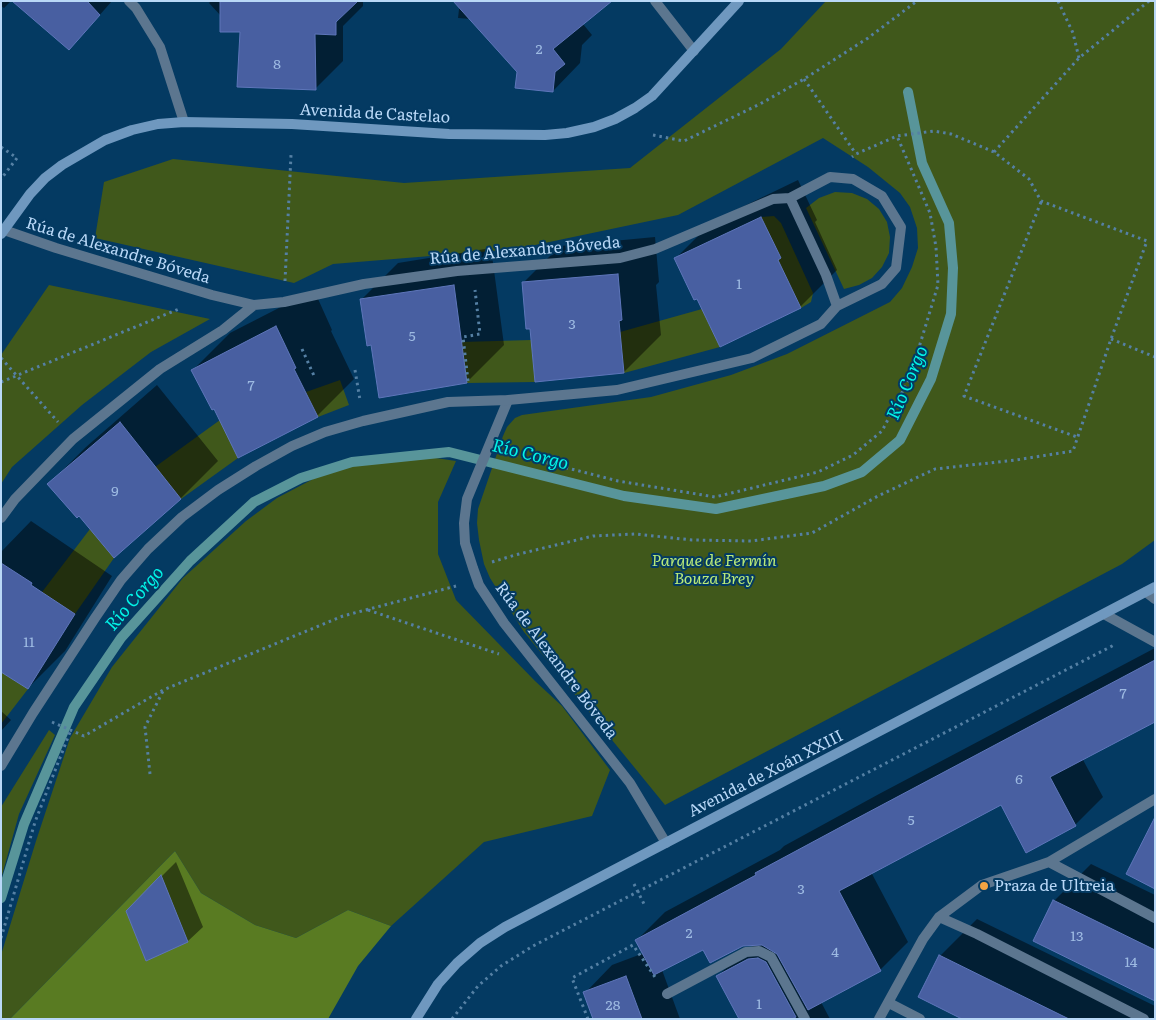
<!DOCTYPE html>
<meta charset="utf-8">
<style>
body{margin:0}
#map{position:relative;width:1156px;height:1020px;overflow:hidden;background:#043a62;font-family:Literata,serif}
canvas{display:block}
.frame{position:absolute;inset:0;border:2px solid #b9d8f7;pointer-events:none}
</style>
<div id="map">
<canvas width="1156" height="1020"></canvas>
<div class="frame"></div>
</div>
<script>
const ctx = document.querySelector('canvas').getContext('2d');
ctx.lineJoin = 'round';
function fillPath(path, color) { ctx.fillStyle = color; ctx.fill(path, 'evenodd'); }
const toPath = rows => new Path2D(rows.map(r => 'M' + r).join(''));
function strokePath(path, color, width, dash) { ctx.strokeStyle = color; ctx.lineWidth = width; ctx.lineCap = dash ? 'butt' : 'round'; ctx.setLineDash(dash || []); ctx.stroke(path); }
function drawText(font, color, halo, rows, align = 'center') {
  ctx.font = font + ' Literata,serif'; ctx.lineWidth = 4; ctx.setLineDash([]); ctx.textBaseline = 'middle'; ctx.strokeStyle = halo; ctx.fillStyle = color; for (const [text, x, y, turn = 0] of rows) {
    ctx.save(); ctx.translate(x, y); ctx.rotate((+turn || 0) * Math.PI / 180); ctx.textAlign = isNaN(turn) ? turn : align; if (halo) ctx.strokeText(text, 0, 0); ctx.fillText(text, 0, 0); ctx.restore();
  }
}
fillPath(toPath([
 [826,1,1155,1,1155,540,1122,564,665,805,524,632,490,578,484,564,479,540,477,523,478,509,503,436,507,427,515,418,522,415,651,397,731,375,787,354,890,302,902,288,912,267,918,248,917,228,910,207,900,193,868,167,823,138,678,215,516,249,333,264,294,283,95,238,104,182,173,159,404,183,630,168,781,49],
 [835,192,852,193,867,199,879,209,887,222,890,237,889,253,882,267,872,278,859,285,844,289,806,208,819,198],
 [774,216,781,223,813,293,811,302,801,308,783,271,776,260,781,258,761,217],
 [49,285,210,319,151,352,82,405,12,467,1,484,1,355],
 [702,309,720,347,624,373,620,332],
 [531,340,535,382,467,383,461,342],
 [340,380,349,405,318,417,306,392],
 [220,420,238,458,181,499,155,467],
 [429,457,456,461,438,502,438,554,456,600,535,681,562,706,610,770,592,816,484,842,391,926,348,910,296,938,255,925,201,893,175,851,10,1019,1,1019,1,955,36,841,70,738,112,667,183,578,246,521,277,498,317,477,353,466],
 [90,529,114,558,75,614,42,592],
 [1,672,28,689,1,724],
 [49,730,55,735,19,814,1,879,1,807]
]), '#40581b');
fillPath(toPath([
 [175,851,201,893,255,925,296,938,348,910,391,926,358,966,328,1019,10,1019]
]), '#597b22');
fillPath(toPath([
 [1,1,11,1,4,8,1,6],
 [14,1,112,1,83,34],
 [211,1,363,1,363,6,343,26,343,61,315,89,221,16,209,3],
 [460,1,583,24,592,35,582,45,580,63,553,91,518,72,471,19,458,18],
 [798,180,817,220,815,222,837,270,800,307,676,258,713,221],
 [655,237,659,282,656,285,661,335,624,372,531,328,523,283,560,246],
 [491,248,504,345,467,382,372,344,361,300,398,263],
 [314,290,332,330,331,331,354,379,317,416,215,408,193,370,230,333],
 [157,385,218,461,181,498,114,556,79,514,49,484,86,447],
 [31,521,112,576,65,651,28,688,1,671,1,552],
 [1155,648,1155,720,1082,758,1103,797,1075,825,1001,803,871,872,908,942,880,970,821,1002,830,1019,741,1019,718,976,742,952,757,944,703,948,662,970,680,1019,594,1019,585,993,612,965,644,953,637,940,665,912,780,850,784,846,879,794],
 [1,711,11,720,1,731],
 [176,862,203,927,188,941,146,959,127,911],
 [1091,864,1155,895,1155,1000,1054,901],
 [977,919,1155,1006,1155,1019,965,1019,940,956]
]), '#0007');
strokePath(toPath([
 [1,898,24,824,74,707,121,638,190,561,254,502,301,478,352,462,449,452,624,496,716,509,824,486,862,472,900,440,931,379,951,314,953,268,949,223,922,163,908,92]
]), '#58959a', 10);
const building = toPath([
 [12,1,87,1,100,15,69,50,12,1],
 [220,1,358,1,336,22,336,35,315,34,316,90,237,87,240,32,220,32,220,1],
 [453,1,612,1,553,49,565,64,555,72,553,92,515,88,517,72,453,1],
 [761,217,781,258,778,260,801,308,720,347,697,299,694,300,674,258,761,217],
 [618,274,622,320,619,321,624,373,535,382,530,329,526,329,522,282,618,274],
 [454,285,467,383,379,398,371,345,367,346,360,299,454,285],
 [276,326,296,368,294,369,318,417,238,458,214,409,212,410,191,370,276,326],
 [120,422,181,499,114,558,79,516,77,518,47,484,120,422],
 [1,563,32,583,31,585,75,614,28,689,1,672,1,563],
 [1155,660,1155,722,1050,777,1076,826,1026,853,1001,805,839,891,881,971,808,1010,777,954,762,945,743,946,710,963,703,950,654,975,635,940,756,875,755,873,850,822,1155,660],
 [1155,817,1155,889,1126,874,1155,817],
 [161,875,188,942,146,961,126,911,161,875],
 [1053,900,1155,950,1155,1001,1033,941,1053,900],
 [939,955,1006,988,1069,1019,962,1019,918,997,939,955],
 [758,958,766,962,796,1017,792,1019,739,1019,716,976,748,959,758,958],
 [626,976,642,1019,593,1019,583,992,626,976]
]);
fillPath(building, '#485fa1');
strokePath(building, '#5e76ba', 1);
strokePath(toPath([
 [1058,1,1073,33,1079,58],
 [804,79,856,154],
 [653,135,684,141,760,104,804,79,868,38,917,1],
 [1,147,17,158,1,179],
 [994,152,1079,58,1149,1],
 [1041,202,964,396,1077,437],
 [285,281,291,155],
 [1111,339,1155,357],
 [302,349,315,378],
 [1,358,58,422],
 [355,370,360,400],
 [468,381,463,337,480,334,475,290],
 [1,382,179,309],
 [509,453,618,481,715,497,818,472,853,455,882,431,910,377,938,285,936,247,930,213,897,136],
 [492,562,515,555,593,536,635,534,692,540,751,541,812,533,878,496,935,469,1016,460,1073,451,1111,339,1147,241,1041,201,1029,179,994,152,951,134,934,131,897,136,856,154,852,157],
 [368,610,499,654],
 [52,722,84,736,163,690,343,616,456,586],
 [150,774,145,727,163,691],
 [634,884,645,906],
 [1,938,35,822,70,732],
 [452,1019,478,986,501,966,533,946,1114,645],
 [588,1019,572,978,633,945,655,977]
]), '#5580a4', 3, [2.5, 4]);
strokePath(toPath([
 [508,400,467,499,464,523,465,543,473,568,479,585,504,623,630,783,666,843],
 [1104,614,1155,642]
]), '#5c768f', 10);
strokePath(toPath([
 [129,1,136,8,160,47,184,122],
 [655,1,694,51],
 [790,198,830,177,853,179,882,196,901,227,896,268,882,284,837,306],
 [1,518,15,499,73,439,160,369,223,330,254,305],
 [1146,592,1155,599],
 [1,766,33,713,95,618,121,580,148,549,182,517,218,490,256,466,292,446,325,432,363,421,448,402,508,400,617,390,752,358,821,324,837,306,826,275,790,198,773,199,655,249,620,258,457,271,364,284,284,302,254,305,212,295,56,248,4,230],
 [1049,862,1155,918],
 [939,917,977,934,1144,1019],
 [667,994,746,952,759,951,771,957,805,1019],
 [889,1003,920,1019],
 [879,1019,923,939,939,917,982,885,1049,862,1155,799]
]), '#5c768f', 10);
strokePath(toPath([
 [1,234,30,194,45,178,62,165,105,140,132,130,158,124,184,122,292,124,449,134,545,135,567,133,594,127,615,119,635,108,652,96,739,1],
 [416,1019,438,984,457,963,480,943,505,927,1155,587]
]), '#6f98bf', 10);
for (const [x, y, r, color] of [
 [984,886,5,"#f3a443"]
]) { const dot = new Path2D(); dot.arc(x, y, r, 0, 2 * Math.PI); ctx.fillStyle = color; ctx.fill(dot); strokePath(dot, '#043a62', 2); }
drawText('14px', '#9dbae2', null, [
 ["2",539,50],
 ["8",277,65],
 ["1",739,285],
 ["3",572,325],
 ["5",412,337],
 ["7",251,386],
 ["9",115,492],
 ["11",29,643],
 ["7",1123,694],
 ["6",1019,780],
 ["5",911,821],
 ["3",801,890],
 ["2",689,934],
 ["13",1077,937],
 ["4",835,953],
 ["14",1131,963],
 ["1",759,1005],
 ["28",613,1006]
]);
drawText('16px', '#b9d8f7', '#043a62', [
 ["Avenida de Castelao",375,114,3],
 ["Rúa de Alexandre Bóveda",118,251,17],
 ["Rúa de Alexandre Bóveda",525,251,-5],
 ["Rúa de Alexandre Bóveda",556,661,53],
 ["Avenida de Xoán XXIII",766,774,-27]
]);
drawText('italic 16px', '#baea78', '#043a62', [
 ["Parque de Fermín",714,561],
 ["Bouza Brey",714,579]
]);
drawText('16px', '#b9d8f7', '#043a62', [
 ["Praza de Ultreia",994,886]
], 'left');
drawText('italic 18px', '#02f4e7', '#043a62', [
 ["Río Corgo",908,383,-67],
 ["Río Corgo",530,455,14],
 ["Río Corgo",135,599,-49]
]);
</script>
